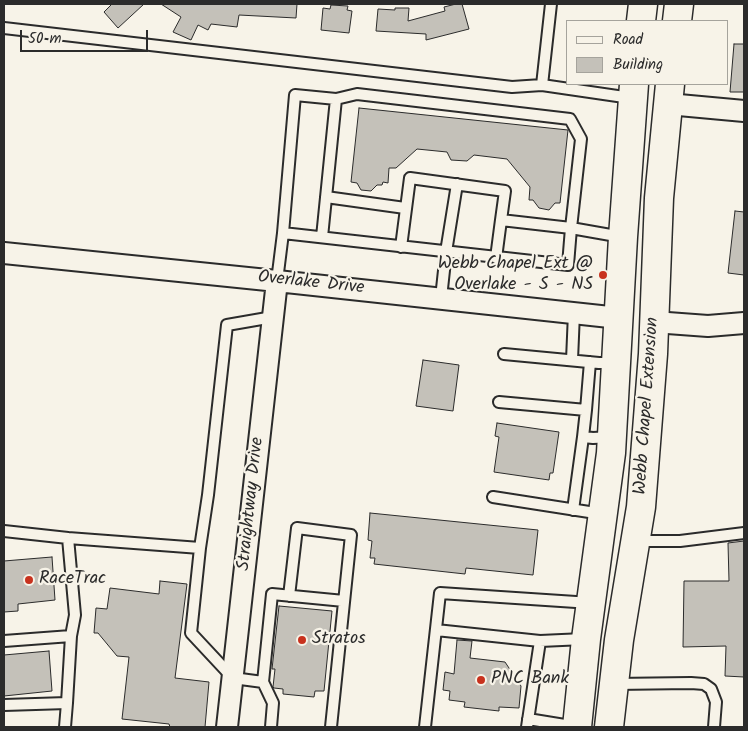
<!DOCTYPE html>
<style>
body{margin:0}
#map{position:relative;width:748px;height:731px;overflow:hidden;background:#f7f3e8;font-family:Kalam,sans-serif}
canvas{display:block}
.frame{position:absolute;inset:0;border:5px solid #2b2b2b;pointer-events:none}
.legend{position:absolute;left:566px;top:20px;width:162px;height:65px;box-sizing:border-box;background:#f7f3e8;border:1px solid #a5a39c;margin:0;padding:6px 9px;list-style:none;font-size:15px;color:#2b2b2b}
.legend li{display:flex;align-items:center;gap:10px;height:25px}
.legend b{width:25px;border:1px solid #a5a39c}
.scale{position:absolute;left:20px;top:30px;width:128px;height:22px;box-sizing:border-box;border:2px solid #2b2b2b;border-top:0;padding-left:6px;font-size:15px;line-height:18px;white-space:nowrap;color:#2b2b2b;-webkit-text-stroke:4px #f7f3e8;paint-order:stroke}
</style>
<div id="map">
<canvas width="748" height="731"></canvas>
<div class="frame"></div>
<ul class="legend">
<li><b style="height:6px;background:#f7f3e8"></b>Road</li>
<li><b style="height:14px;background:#c4c1b9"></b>Building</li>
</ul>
<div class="scale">50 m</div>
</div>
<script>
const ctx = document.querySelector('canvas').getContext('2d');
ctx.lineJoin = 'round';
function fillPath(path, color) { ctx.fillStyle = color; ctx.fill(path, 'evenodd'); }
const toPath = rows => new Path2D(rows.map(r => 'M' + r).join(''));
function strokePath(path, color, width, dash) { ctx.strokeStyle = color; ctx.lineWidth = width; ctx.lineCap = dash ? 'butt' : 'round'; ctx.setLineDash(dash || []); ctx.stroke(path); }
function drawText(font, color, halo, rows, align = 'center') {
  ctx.font = font + ' Kalam,sans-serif'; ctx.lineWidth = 4.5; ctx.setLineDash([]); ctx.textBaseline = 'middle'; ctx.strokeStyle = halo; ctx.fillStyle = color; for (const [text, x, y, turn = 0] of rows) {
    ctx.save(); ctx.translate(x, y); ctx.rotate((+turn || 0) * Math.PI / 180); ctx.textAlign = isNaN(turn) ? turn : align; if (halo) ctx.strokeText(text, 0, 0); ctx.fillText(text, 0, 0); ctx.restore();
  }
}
const building = toPath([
 [112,4,144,4,118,28,104,12,112,4],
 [161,4,297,4,296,18,239,15,237,27,211,24,208,30,198,25,191,40,173,32,181,17,161,4],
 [456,4,462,4,469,29,426,40,426,34,376,31,378,9,395,10,395,8,409,8,408,21,445,11,444,7,456,4],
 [331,5,348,6,347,10,352,11,349,33,321,30,323,8,330,9,331,5],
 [734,44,744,44,744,92,730,92,734,44],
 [359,108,568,130,560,203,555,203,549,210,539,208,533,200,529,200,530,187,507,159,474,155,467,161,451,160,447,152,417,149,396,168,389,168,388,183,383,182,382,185,377,185,371,191,361,190,357,183,351,182,359,108],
 [735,211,744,212,744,275,728,273,735,211],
 [423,360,459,365,453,411,416,406,423,360],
 [497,423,559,432,553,473,550,473,549,480,494,472,499,437,495,436,497,423],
 [370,513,538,530,533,575,466,568,465,574,374,564,375,558,370,558,372,541,368,540,370,513],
 [744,541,744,677,725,676,726,646,683,647,684,581,729,581,728,543,744,541],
 [52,557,55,600,18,604,18,611,4,612,4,561,52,557],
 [160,581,187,584,175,678,209,682,205,727,170,727,169,724,122,719,129,657,117,656,98,633,94,633,96,608,107,609,110,588,159,594,160,581],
 [279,606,332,611,324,691,315,691,314,697,283,694,283,689,274,688,273,687,275,669,272,669,279,606],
 [457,640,472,641,470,658,505,662,521,686,519,708,499,707,499,711,464,707,465,702,449,700,450,691,443,690,445,672,454,674,457,640],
 [49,651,52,691,4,696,4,655,49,651]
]);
fillPath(building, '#c4c1b9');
strokePath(building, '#2b2b2b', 1);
const lane = toPath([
 [551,4,542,85,631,98],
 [4,28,512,87,542,85],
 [326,197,405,208],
 [283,233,295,95,336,99,357,94,570,119,581,139,571,228,501,220,505,191,410,178,401,247],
 [322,237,336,99],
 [496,258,501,220],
 [277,281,283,233,568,265,571,228,622,237],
 [441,298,446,252,457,184],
 [504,354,599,363,616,363],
 [572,360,574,313],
 [499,402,586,410,583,437,593,438,611,437],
 [586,410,590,362],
 [493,497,602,514],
 [573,510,583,437],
 [4,531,68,538,75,615,71,636,67,703,4,705],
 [68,538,200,548],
 [637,541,680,541,744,533],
 [289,596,297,528,351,535,331,727],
 [436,630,540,641,527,727],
 [4,641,71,636],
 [540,641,584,639],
 [263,682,272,594,344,601],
 [614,684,691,683,704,684,711,689,716,702,714,727],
 [528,719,577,727],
 [65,727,67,703],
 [271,727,273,703,263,682,233,678,191,633,200,548,208,495,227,325,273,317],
 [425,727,440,593,591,603]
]);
const street = toPath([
 [668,104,744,111],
 [4,253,277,281,619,318],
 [654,322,708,326,744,323],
 [227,727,277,281]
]);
const secondary = toPath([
 [641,21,643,4],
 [677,21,679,4],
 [577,727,586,639,611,453,623,237,634,84],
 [609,727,619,640,641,507,653,354,659,198,670,84]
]);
strokePath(lane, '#2b2b2b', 14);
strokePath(street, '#2b2b2b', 24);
strokePath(secondary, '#2b2b2b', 31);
strokePath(lane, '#f7f3e8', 10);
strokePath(street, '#f7f3e8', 20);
strokePath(secondary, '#f7f3e8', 28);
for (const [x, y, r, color] of [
 [603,275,5,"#c8321e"],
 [29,580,5,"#c8321e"],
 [302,640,5,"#c8321e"],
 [481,680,5,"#c8321e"]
]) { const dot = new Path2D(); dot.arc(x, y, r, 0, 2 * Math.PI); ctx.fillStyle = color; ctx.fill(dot); strokePath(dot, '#f7f3e8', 2); }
drawText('18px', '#2b2b2b', '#f7f3e8', [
 ["Webb Chapel Ext @",593,265,"right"],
 ["Overlake - S - NS",593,286,"right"],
 ["RaceTrac",39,580],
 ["Stratos",312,640],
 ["PNC Bank",491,680]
], 'left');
drawText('18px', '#2b2b2b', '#f7f3e8', [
 ["Overlake Drive",311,284,6],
 ["Webb Chapel Extension",648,406,-86],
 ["Straightway Drive",252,504,-84]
]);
</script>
